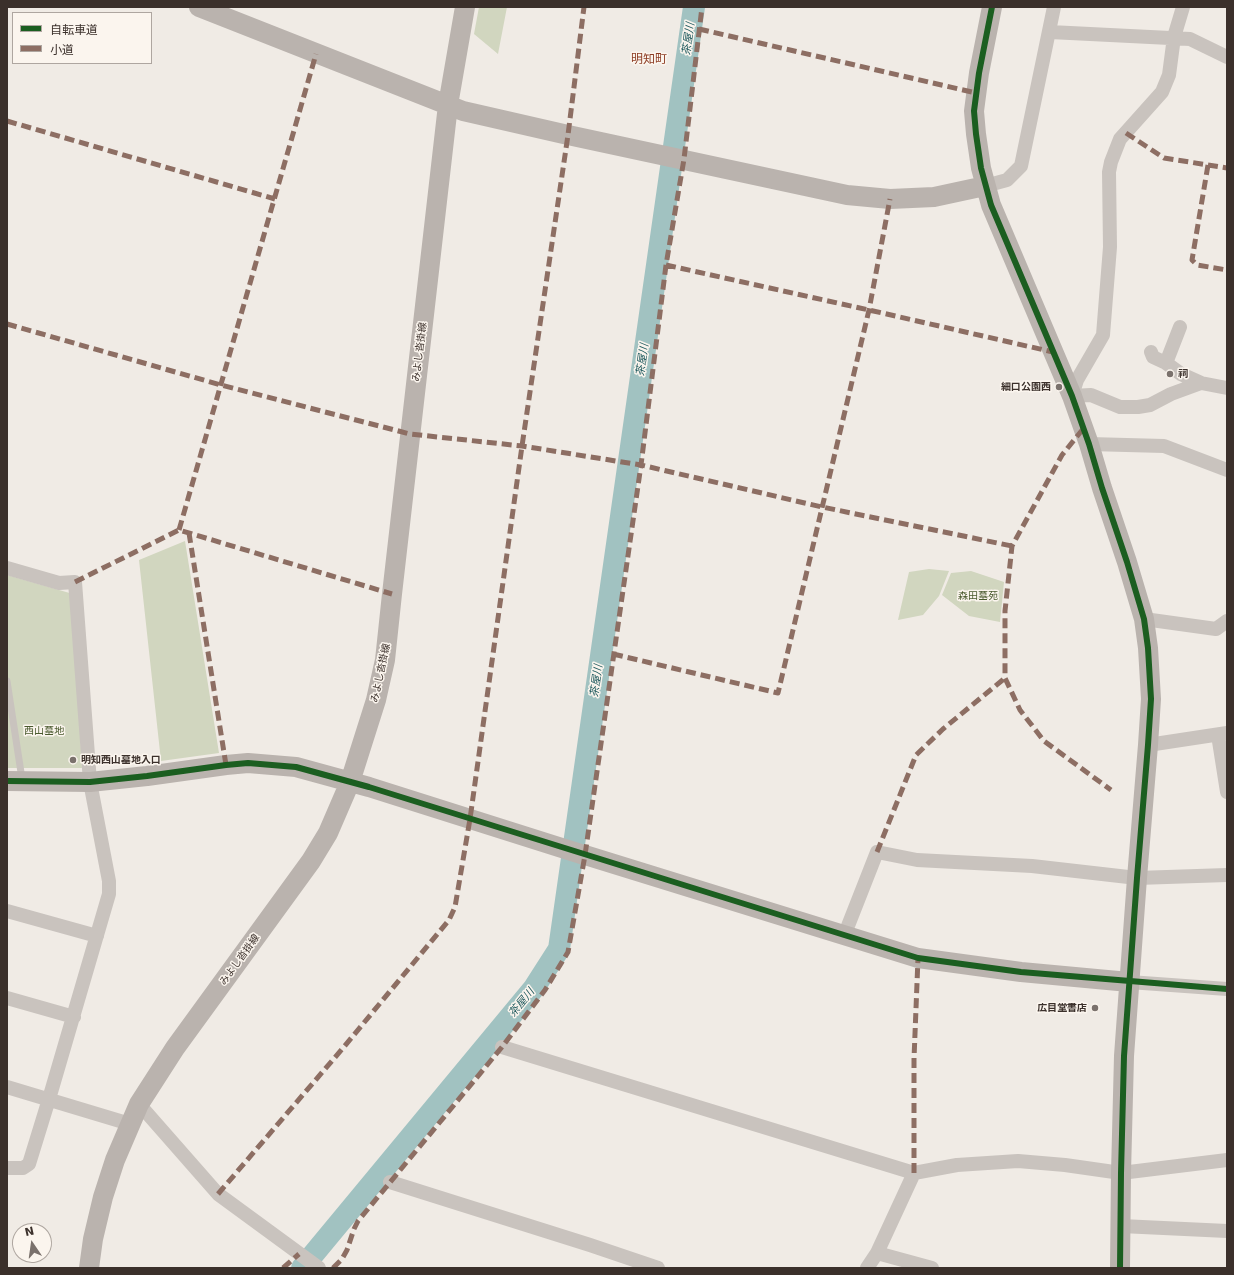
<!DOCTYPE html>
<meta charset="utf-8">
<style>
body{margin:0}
#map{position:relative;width:1234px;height:1275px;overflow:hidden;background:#f0ebe5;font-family:"DejaVu Sans","Noto Sans JP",sans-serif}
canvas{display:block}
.frame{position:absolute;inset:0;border:8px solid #3b302b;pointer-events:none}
.legend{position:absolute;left:12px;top:12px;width:140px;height:52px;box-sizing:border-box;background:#fbf5ee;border:1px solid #aea6a0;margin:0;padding:5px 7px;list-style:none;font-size:12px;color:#3b302b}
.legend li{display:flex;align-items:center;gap:8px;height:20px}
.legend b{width:20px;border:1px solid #aea6a0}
.north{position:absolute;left:12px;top:1223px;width:40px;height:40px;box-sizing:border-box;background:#fbf5ee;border:1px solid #aea6a0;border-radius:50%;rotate:347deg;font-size:11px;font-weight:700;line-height:16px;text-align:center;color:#3b302b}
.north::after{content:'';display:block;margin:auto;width:14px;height:18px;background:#7a716c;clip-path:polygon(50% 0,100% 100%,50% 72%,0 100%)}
</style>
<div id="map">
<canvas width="1234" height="1275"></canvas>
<div class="frame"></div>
<ul class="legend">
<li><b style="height:5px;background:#1b5e20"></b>自転車道</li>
<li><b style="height:5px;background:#8d6e63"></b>小道</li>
</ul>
<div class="north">N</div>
</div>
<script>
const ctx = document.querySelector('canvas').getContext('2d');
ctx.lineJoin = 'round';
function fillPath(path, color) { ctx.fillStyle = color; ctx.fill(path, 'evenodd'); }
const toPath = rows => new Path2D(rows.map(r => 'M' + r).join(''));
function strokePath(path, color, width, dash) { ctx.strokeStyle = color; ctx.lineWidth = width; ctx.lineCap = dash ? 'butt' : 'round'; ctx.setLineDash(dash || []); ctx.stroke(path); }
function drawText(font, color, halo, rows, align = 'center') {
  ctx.font = font + ' "DejaVu Sans","Noto Sans JP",sans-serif'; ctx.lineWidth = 3; ctx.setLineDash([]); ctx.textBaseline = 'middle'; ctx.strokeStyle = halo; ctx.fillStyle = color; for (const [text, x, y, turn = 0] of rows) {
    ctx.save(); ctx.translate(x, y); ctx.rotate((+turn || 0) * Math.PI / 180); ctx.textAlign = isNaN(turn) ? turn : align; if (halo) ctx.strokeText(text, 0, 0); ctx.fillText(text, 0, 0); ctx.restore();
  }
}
fillPath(toPath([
 [479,7,507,7,498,54,474,34],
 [185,541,219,753,161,761,139,560],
 [929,569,949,571,939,596,923,615,898,620,909,572],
 [971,571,1004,582,1000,622,969,616,942,595,951,573],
 [7,575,73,594,82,768,7,768]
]), '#d1d6bf');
strokePath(toPath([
 [302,1268,534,988,559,949,694,7]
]), '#a1c2c1', 22);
strokePath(toPath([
 [7,681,22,779]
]), '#c9c3be', 7);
strokePath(toPath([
 [1183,7,1174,37,1169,75,1162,92,1120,139,1111,162,1109,172,1110,247,1103,335,1077,380,1072,396,1091,395,1120,407,1138,407,1150,405,1171,394,1201,383],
 [1050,32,1190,39,1227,57],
 [985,186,1007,180,1021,166,1054,7],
 [1180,327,1166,363,1181,374,1201,383,1227,388],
 [1151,352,1153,357,1166,363],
 [1089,444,1164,446,1227,470],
 [7,568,59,583,75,582,90,782,109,881,109,894,49,1099,29,1164,23,1168,7,1168],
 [1144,619,1216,629,1227,621],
 [1218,735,1227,792],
 [1148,745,1227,733],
 [7,911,97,936],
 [844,936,877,852,917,860,1032,866,1137,878,1227,875],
 [1129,982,1227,989],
 [7,998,74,1017],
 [502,1047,914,1173,957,1165,1018,1161,1065,1165,1121,1173,1227,1160],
 [7,1087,130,1124],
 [139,1104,218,1194,319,1268],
 [390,1182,590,1245,658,1268],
 [1121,1226,1227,1231],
 [877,1253,932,1268],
 [867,1268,877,1253,914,1173]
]), '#c9c3be', 14);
strokePath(toPath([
 [199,7,463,111,568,135,847,195,890,199,934,197,985,186],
 [992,7,979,73,974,111,976,134,981,168,991,205,1072,396,1089,444,1102,488,1127,562,1144,619,1148,648,1151,699,1148,745,1137,878,1124,1056,1121,1173,1120,1268],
 [7,781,90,782,147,776,226,765,248,763,296,767,369,787,584,855],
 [585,855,918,958,1021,972,1129,982],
 [89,1268,93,1239,103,1197,115,1160,139,1104,175,1048,311,861,328,833,350,782,376,700,385,660,392,594,448,105,465,7]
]), '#bab3ae', 20);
strokePath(toPath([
 [699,29,976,93],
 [7,121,275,199],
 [1126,133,1164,158,1227,168],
 [1208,165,1192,260,1197,265,1227,270],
 [666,265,869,310,1053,352],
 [7,324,221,385,410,434,522,446,641,465,822,507,1012,546],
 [1083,429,1062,455,1012,546,1005,611,1005,678,1020,710,1044,741,1111,790],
 [179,530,316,54],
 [189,533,226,765],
 [75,582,179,530,392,594],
 [613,654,778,693,869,310,890,199],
 [877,852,916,755,943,729,1005,678],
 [914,1173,914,1059,918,958],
 [218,1194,343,1048,449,920,455,907,470,819,522,446,568,135,584,7],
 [283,1268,299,1254],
 [333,1268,342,1259,347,1250,354,1229,358,1221,502,1047,545,990,568,952,585,855,641,465,666,265,684,159,702,7]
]), '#8d6e63', 5, [10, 5]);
strokePath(toPath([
 [992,7,979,73,974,111,976,134,981,168,991,205,1072,396,1089,444,1102,488,1127,562,1144,619,1148,648,1151,699,1148,745,1137,878,1124,1056,1121,1173,1120,1268],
 [7,781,90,782,147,776,226,765,248,763,296,767,369,787,918,958,1021,972,1227,989]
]), '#1b5e20', 6);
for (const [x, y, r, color] of [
 [1170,374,4,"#7a716c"],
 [1059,387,4,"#7a716c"],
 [73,760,4,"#7a716c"],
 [1095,1008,4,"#7a716c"]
]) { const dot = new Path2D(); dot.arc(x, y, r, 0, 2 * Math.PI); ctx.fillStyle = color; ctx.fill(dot); strokePath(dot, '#fbf5ee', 1.5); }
drawText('10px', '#3b302b', '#fbf5ee', [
 ["みよし沓掛線",420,352,-83],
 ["みよし沓掛線",381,673,-78],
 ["みよし沓掛線",240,960,-54]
]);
drawText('bold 10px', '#3b302b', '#fbf5ee', [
 ["祠",1178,374],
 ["細口公園西",1051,387,"right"],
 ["明知西山墓地入口",81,760],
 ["広目堂書店",1087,1008,"right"]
], 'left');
drawText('10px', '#4a5a2e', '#fbf5ee', [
 ["森田墓苑",978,596],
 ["西山墓地",44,731]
]);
drawText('italic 11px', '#1f5a5e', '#fbf5ee', [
 ["茶屋川",689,39,-82],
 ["茶屋川",643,360,-82],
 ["茶屋川",597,681,-82],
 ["茶屋川",522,1003,-51]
]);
drawText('12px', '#8c3b22', '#fbf5ee', [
 ["明知町",649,60]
]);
</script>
